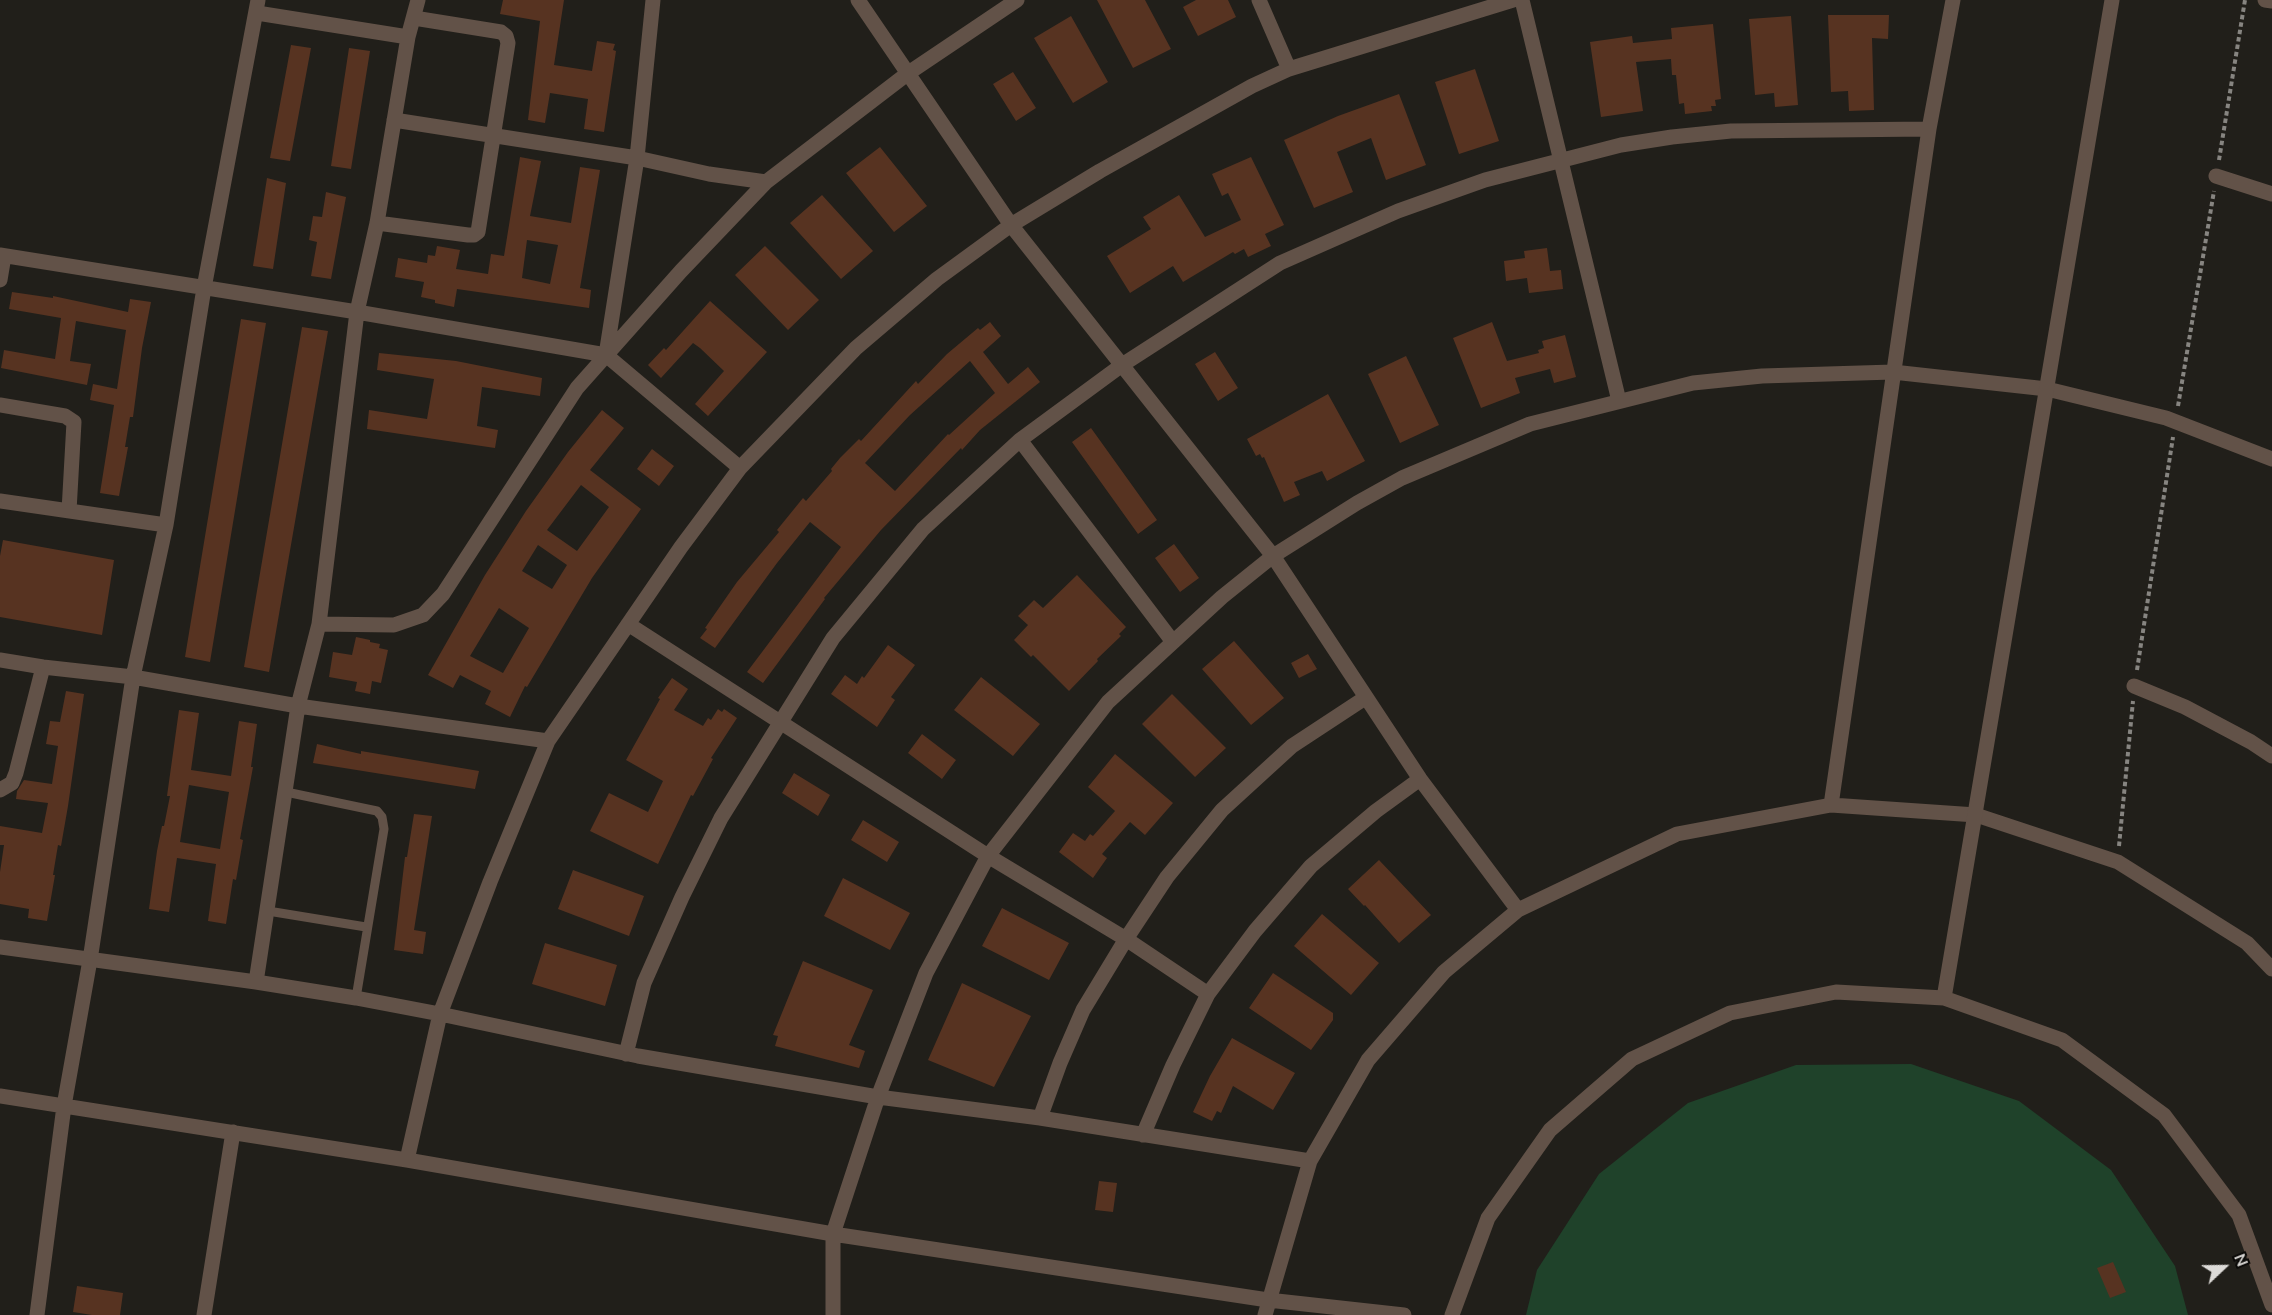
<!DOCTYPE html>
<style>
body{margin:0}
#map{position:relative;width:2272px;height:1315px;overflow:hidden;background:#211f1a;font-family:"Nunito Sans",sans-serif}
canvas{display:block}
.north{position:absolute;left:2194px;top:1237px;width:60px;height:60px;-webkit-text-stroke:4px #0a0907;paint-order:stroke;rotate:68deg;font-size:16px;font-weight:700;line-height:24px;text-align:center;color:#dddbd8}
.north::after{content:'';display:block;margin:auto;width:21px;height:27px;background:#dddbd8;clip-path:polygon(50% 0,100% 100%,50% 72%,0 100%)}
</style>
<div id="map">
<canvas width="2272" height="1315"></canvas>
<div class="north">N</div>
</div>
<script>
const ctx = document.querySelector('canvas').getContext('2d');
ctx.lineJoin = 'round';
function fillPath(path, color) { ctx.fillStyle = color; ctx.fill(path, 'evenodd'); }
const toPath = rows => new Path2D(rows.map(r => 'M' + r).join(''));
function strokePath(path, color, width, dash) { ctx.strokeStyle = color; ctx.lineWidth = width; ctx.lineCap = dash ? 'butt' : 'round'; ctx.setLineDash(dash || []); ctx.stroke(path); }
fillPath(toPath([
 [1911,1064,2019,1101,2111,1170,2175,1266,2188,1315,1526,1315,1537,1270,1599,1174,1688,1103,1796,1065]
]), '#1f422a');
fillPath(toPath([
 [503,0,564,0,554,65,592,71,597,41,615,44,613,50,616,51,604,132,584,129,588,99,550,93,545,123,528,120,540,21,500,14],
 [1097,0,1145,0,1171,49,1133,68],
 [1196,0,1228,0,1236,17,1198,36,1183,7],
 [1828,15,1889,15,1888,39,1872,38,1874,110,1849,111,1848,91,1831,92],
 [1071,16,1108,82,1073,103,1034,38],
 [1791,16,1798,105,1775,107,1774,93,1755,95,1749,19],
 [1713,24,1721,99,1715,100,1716,106,1711,106,1712,111,1685,114,1684,103,1679,104,1676,75,1672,75,1671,59,1636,62,1643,111,1601,117,1590,42,1632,36,1633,43,1672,39,1671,28],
 [291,45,311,48,290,161,270,158],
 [349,48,370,51,351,169,331,166],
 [1475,69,1499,141,1459,154,1435,82],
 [1013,72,1036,108,1016,121,993,84],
 [1399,94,1426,165,1386,180,1371,138,1337,152,1353,192,1314,208,1284,140,1338,116],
 [880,147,927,206,894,232,846,173],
 [520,157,541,161,530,216,571,223,580,167,600,170,580,288,591,290,589,308,457,289,454,307,435,303,435,300,421,297,424,282,395,277,398,258,427,263,428,255,435,256,437,246,460,250,456,269,488,274,491,254,504,256],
 [527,240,558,245,550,284,522,278],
 [1251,157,1284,225,1265,234,1271,246,1248,257,1244,249,1235,254,1233,252,1183,282,1173,266,1130,293,1107,256,1151,229,1143,217,1179,195,1205,237,1241,220,1228,193,1222,196,1212,174],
 [267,178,286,183,273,269,253,266],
 [326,192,346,197,331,279,311,276,317,242,309,240,313,216,322,217],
 [822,195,873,251,841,279,790,223],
 [765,246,819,300,788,330,735,275],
 [1547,248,1550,271,1561,270,1563,289,1529,293,1527,278,1506,281,1504,261,1525,258,1524,251],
 [12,292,53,298,53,296,128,312,130,299,151,302,142,348,133,417,130,417,125,447,128,447,119,496,100,493,114,405,90,400,93,384,117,389,126,330,76,321,70,361,91,364,87,385,1,368,4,350,55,359,61,318,9,309],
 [710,301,767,352,708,416,695,404,724,371,700,348,693,343,661,378,648,365,664,348,666,350],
 [241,319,266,323,210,662,185,657],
 [990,322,1001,336,983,352,1008,384,1028,367,1040,382,980,430,962,450,961,448,881,530,824,598,825,599,763,683,747,672,841,547,810,522,777,563,715,648,700,638,707,629,705,628,737,582,779,532,777,530,803,498,806,501,832,471,831,469,840,458,859,439,861,441,916,381,918,384,947,354,978,328,980,330],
 [970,361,995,393,949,435,948,434,895,491,865,463,910,415],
 [1492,322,1507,361,1539,353,1538,350,1544,348,1542,341,1565,335,1576,377,1554,383,1550,369,1515,378,1520,393,1481,408,1453,338],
 [302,327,328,331,269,672,244,667],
 [1215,352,1238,388,1218,401,1195,364],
 [379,353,456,361,542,378,540,396,482,387,477,426,498,430,495,448,367,429,369,410,427,419,434,379,377,370],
 [1406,356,1439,425,1400,443,1368,374],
 [1328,394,1365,461,1327,481,1322,471,1294,482,1300,495,1284,502,1264,457,1262,458,1260,454,1256,456,1247,439],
 [602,410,624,428,590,470,641,509,592,578,527,687,525,686,510,717,485,704,491,691,460,675,453,688,428,675,485,575,526,511,568,452],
 [581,485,609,507,577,551,547,530],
 [538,545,567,565,552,589,522,571],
 [499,608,529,628,503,673,470,656],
 [1091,428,1157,520,1138,534,1072,442],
 [652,449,674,466,659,486,637,469],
 [3,540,114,560,102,635,0,617,0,556],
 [1174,544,1199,578,1180,592,1155,558],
 [1077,575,1126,627,1119,634,1121,636,1097,659,1098,661,1069,691,1033,655,1031,657,1014,640,1028,625,1018,616,1034,600,1043,608],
 [356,637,370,640,370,642,380,644,379,648,388,650,381,683,372,681,370,694,355,691,357,682,329,677,333,652,352,655],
 [1234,641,1284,698,1251,725,1202,669],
 [888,645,915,665,891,697,895,700,877,727,831,694,845,675,857,684,862,676,864,678],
 [1308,654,1317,669,1299,678,1291,663],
 [981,677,1040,724,1013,756,954,710],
 [672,678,688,689,674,710,703,726,708,718,711,720,718,709,722,712,724,709,737,718,711,758,713,759,693,796,691,795,658,864,590,831,609,793,648,812,663,781,626,760,660,699,658,698],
 [66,691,84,694,68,806,61,846,58,845,53,875,55,875,47,921,28,918,29,909,0,904,0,872,4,845,0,845,0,826,42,833,48,803,16,799,17,791,24,780,52,784,58,746,46,744,50,721,60,722],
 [1172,694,1226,748,1195,777,1142,724],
 [179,710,199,713,191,770,231,776,239,721,257,724,251,767,253,767,240,839,243,840,236,880,233,879,226,924,208,921,216,864,177,858,169,912,149,909,157,851,162,826,164,826,170,796,167,796],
 [189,785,229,792,220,849,180,842],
 [922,734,956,760,942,779,908,753],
 [317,744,361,754,361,751,479,771,475,789,313,763],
 [1115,754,1173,803,1145,835,1130,822,1102,854,1107,858,1093,878,1059,852,1073,833,1085,841,1090,834,1093,836,1115,811,1088,787],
 [794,773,830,795,818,816,782,793],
 [414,814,432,816,414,930,426,932,423,954,394,950,405,857,407,857],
 [863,820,899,842,887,862,851,840],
 [1379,860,1431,915,1399,943,1365,905,1364,906,1348,889],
 [573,870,644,896,629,936,558,909],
 [843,878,910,913,890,950,824,916],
 [1002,908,1069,943,1049,980,982,946],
 [1322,914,1379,963,1351,995,1294,946],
 [545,943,617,965,605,1006,532,984],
 [803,961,873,990,849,1045,865,1051,859,1068,775,1046,778,1036,773,1035],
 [1273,973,1333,1013,1333,1020,1311,1050,1249,1008],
 [962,983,1031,1016,994,1087,928,1060],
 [1232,1038,1295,1073,1273,1110,1233,1086,1221,1113,1217,1111,1212,1121,1193,1112,1210,1076],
 [1099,1181,1117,1183,1113,1212,1095,1210],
 [2113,1262,2126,1292,2110,1298,2097,1268],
 [77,1286,123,1293,120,1315,92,1315,73,1312]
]), '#573321');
strokePath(toPath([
 [2219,160,2245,0],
 [2178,406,2214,191],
 [2137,670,2173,437],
 [2119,846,2133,701]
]), '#878581', 4, [4.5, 3]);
strokePath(toPath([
 [286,792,377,811,382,817,384,829,356,998],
 [268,911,366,927]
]), '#625248', 9);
strokePath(toPath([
 [858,0,1011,225,1273,556,1420,779,1518,910],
 [1259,0,1289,69],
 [1522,0,1619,401],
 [2265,0,2272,1],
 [257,13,408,37],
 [394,120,637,158,709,174,766,182],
 [2216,176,2272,194],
 [377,223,468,235,474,235,478,232,508,43,506,36,501,32,414,18],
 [0,255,357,312,606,355,740,468],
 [0,280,4,256],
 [606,355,637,158,653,0],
 [0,405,65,416,74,422,69,511],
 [1020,440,1173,642],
 [0,501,166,525],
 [319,624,394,625,423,615,443,594,577,388,681,271,766,182,907,74,1017,0],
 [628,624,988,856,1126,939,1208,994],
 [0,660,43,667,133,677,298,706,548,741],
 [2134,686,2185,707,2251,742,2272,756],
 [0,790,12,783,16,773,43,667],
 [1831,805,1929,129,1953,0],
 [0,947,256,982,356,998,440,1014,638,1056,878,1097,1040,1118,1310,1161],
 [256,982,298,706,319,624,357,312,377,223,408,37,418,0],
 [626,1054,644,983,682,897,721,818,833,638,923,529,1020,440,1122,365,1280,263,1398,211,1485,180,1621,145,1672,137,1731,131,1929,129],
 [0,1096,407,1160,833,1234,1268,1300,1404,1315],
 [1040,1118,1060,1063,1083,1010,1126,939,1167,877,1222,810,1292,746,1365,698],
 [1143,1135,1173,1065,1208,994,1255,931,1311,866,1376,811,1420,779],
 [407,1160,440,1014,490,882,548,741,681,547,740,468,856,348,937,279,1011,225,1100,171,1252,86,1289,69,1513,0],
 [37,1315,64,1106,90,960,133,677,166,525,204,288,258,0],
 [204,1315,233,1132],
 [833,1315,833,1234,878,1097,926,973,988,856,1108,702,1222,597,1273,556,1357,503,1402,478,1530,424,1693,383,1762,376,1893,372,2047,389,2166,418,2272,459],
 [1265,1315,1310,1161,1368,1060,1444,972,1518,910,1677,834,1831,805,1976,815,2118,862,2247,943,2272,969]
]), '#625248', 15);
strokePath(toPath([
 [1944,998,2112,0],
 [1452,1315,1488,1218,1550,1130,1632,1059,1730,1013,1836,992,1944,998,2062,1040,2164,1115,2239,1215,2272,1305]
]), '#625248', 15);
</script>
